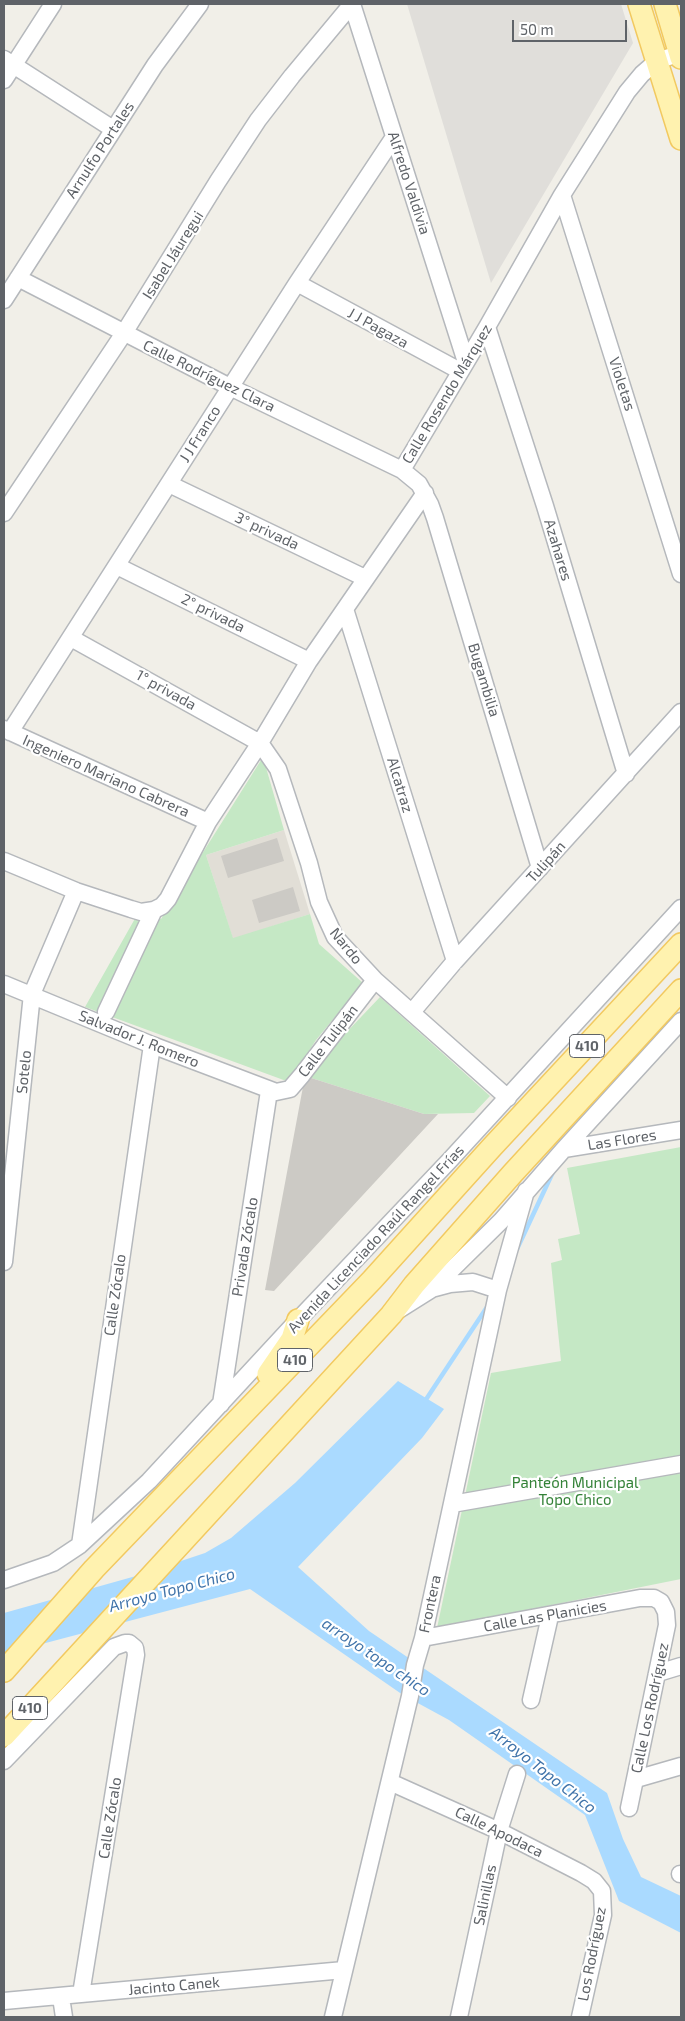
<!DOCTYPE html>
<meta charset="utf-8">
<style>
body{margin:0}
#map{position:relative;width:685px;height:2021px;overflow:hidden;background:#f1efe8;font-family:"Exo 2",sans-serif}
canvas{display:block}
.frame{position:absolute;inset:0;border:5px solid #5f6368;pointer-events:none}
.scale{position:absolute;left:512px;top:20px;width:115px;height:22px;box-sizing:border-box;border:2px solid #5f6368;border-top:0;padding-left:6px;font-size:15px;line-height:18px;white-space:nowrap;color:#5f6368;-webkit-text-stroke:4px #fff;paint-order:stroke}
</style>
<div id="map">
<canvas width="685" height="2021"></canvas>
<div class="frame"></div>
<div class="scale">50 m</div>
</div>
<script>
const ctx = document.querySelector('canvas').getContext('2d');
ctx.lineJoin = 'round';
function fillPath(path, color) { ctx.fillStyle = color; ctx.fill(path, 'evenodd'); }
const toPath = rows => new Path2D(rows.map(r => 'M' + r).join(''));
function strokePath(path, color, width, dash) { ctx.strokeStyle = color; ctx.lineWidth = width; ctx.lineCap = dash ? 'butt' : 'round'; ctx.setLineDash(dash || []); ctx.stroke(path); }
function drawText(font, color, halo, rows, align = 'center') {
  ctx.font = font + ' "Exo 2",sans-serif'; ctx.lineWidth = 4.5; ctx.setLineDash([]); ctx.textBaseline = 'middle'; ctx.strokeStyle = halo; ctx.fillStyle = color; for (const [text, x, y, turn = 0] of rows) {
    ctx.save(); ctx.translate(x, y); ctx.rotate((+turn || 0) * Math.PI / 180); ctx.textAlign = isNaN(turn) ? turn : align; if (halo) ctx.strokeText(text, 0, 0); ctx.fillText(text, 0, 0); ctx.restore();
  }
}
fillPath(toPath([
 [407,4,621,4,633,43,491,283]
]), '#e0deda');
fillPath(toPath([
 [284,830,310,914,233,939,206,855]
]), '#e1ded6');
fillPath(toPath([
 [263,757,284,830,206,855,233,938,310,914,319,944,363,983,316,1040,289,1082,85,1007,137,915,161,919],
 [380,997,490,1096,474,1113,424,1114,305,1076],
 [681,1147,681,1579,437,1628,491,1373,561,1361,551,1263,562,1260,558,1239,580,1234,567,1168]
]), '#c5e8c5');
fillPath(toPath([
 [398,1381,444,1409,422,1438,298,1567,369,1631,607,1793,623,1839,641,1877,681,1896,681,1933,619,1901,585,1815,449,1720,403,1695,250,1589,4,1654,4,1613,136,1576,205,1553,231,1538,295,1483]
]), '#aadaff');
strokePath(toPath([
 [517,1249,553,1172],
 [425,1401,489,1304]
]), '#aadaff', 4.5);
fillPath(toPath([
 [277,838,284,861,228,878,221,856],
 [293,887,300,911,259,923,252,900],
 [305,1076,424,1114,438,1114,274,1291,265,1290]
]), '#cccac5');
const minor = toPath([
 [352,4,466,362],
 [4,59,113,129],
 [4,80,53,4],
 [562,195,681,574],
 [18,278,230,387,402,470,419,484,430,504,435,518,540,868],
 [297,283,460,371],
 [4,300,155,65,200,4],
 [487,327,545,506,626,774],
 [402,470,487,327,562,195,627,92,642,74,657,61,681,53],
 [169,484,365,578],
 [4,513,124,333,218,181,258,120,292,76,352,4],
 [117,566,309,661],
 [345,609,455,961],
 [71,638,260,743,278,769,309,863,319,902,335,937,375,980,508,1098],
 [4,729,208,822],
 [10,732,297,283,394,137],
 [4,861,76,891,131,909,141,912,154,910,162,906,168,899,208,822,260,743,309,661,425,493],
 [4,984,152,1045,276,1092,290,1089,302,1075,375,980],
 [106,1012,154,910],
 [412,1012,455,961,681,712],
 [564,1149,681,1130],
 [4,1262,32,994,76,891],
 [435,1288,450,1284,473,1282,498,1290],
 [397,1311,432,1289,501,1221,564,1149,681,1021],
 [221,1404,269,1091],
 [452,1504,681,1464],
 [80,1545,152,1045],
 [4,1580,53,1563,80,1545,149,1481,298,1320,449,1161,681,908],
 [423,1638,640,1598,654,1598,661,1602,666,1612,667,1625,629,1808],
 [658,1673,681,1666],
 [531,1700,550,1616],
 [4,1761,114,1647,125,1643,129,1643,135,1648,136,1655,81,1994],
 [636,1779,681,1766],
 [390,1782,499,1831,581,1873,594,1881,602,1891,603,1915,580,2017],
 [680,1874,681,1874],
 [61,1997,64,2017],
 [4,2001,344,1970],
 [333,2017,410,1696,415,1665,423,1638,498,1290,526,1191],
 [459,2017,499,1831,517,1774]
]);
const major = toPath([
 [639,4,681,139],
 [665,4,681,58],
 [268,1374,292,1339,298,1320],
 [4,1671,94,1569,372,1280,492,1147,681,944],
 [4,1736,391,1315,414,1285,513,1173,681,990]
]);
strokePath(minor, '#b5b8bc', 19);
strokePath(major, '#f2c960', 24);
strokePath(minor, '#fff', 16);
strokePath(major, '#fff2af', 21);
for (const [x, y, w] of [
 [587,1046,35],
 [295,1360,35],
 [30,1708,35]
]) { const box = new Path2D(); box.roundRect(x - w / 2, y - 11.5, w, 23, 4); ctx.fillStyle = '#fff'; ctx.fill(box); strokePath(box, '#5f6368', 1); }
drawText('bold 14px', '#5f6368', null, [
 ["410",587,1046],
 ["410",295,1360],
 ["410",30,1708]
]);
drawText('15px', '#5f6368', '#fff', [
 ["Arnulfo Portales",100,150,-57],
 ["Alfredo Valdivia",409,183,72],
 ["Isabel Jáuregui",173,255,-58],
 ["J J Pagaza",378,328,29],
 ["Calle Rodríguez Clara",209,376,26],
 ["Violetas",622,384,72],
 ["Calle Rosendo Márquez",447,394,-59],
 ["J J Franco",200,434,-58],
 ["3° privada",267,531,25],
 ["Azahares",558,550,73],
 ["2° privada",213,613,26],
 ["Bugambilia",484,680,73],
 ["1° privada",166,690,29],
 ["Ingeniero Mariano Cabrera",106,776,24],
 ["Alcatraz",400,785,73],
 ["Tulipán",546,862,-48],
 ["Nardo",346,946,51],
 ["Salvador J. Romero",139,1039,22],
 ["Calle Tulipán",328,1041,-52],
 ["Sotelo",24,1072,-84],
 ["Las Flores",622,1140,-9],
 ["Avenida Licenciado Raúl Rangel Frías",376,1239,-47],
 ["Privada Zócalo",245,1247,-81],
 ["Calle Zócalo",115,1295,-82],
 ["Frontera",430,1604,-78],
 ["Calle Las Planicies",545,1616,-10],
 ["Calle Los Rodríguez",650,1708,-78],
 ["Calle Zócalo",110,1818,-81],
 ["Calle Apodaca",499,1832,26],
 ["Salinillas",485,1895,-78],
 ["Los Rodríguez",592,1954,-79],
 ["Jacinto Canek",174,1986,-5]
]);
drawText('15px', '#348238', '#fff', [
 ["Panteón Municipal",575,1483],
 ["Topo Chico",575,1500]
]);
drawText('italic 16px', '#4174aa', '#fff', [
 ["Arroyo Topo Chico",172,1590,-15],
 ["arroyo topo chico",376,1657,34],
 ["Arroyo Topo Chico",543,1770,38]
]);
</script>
